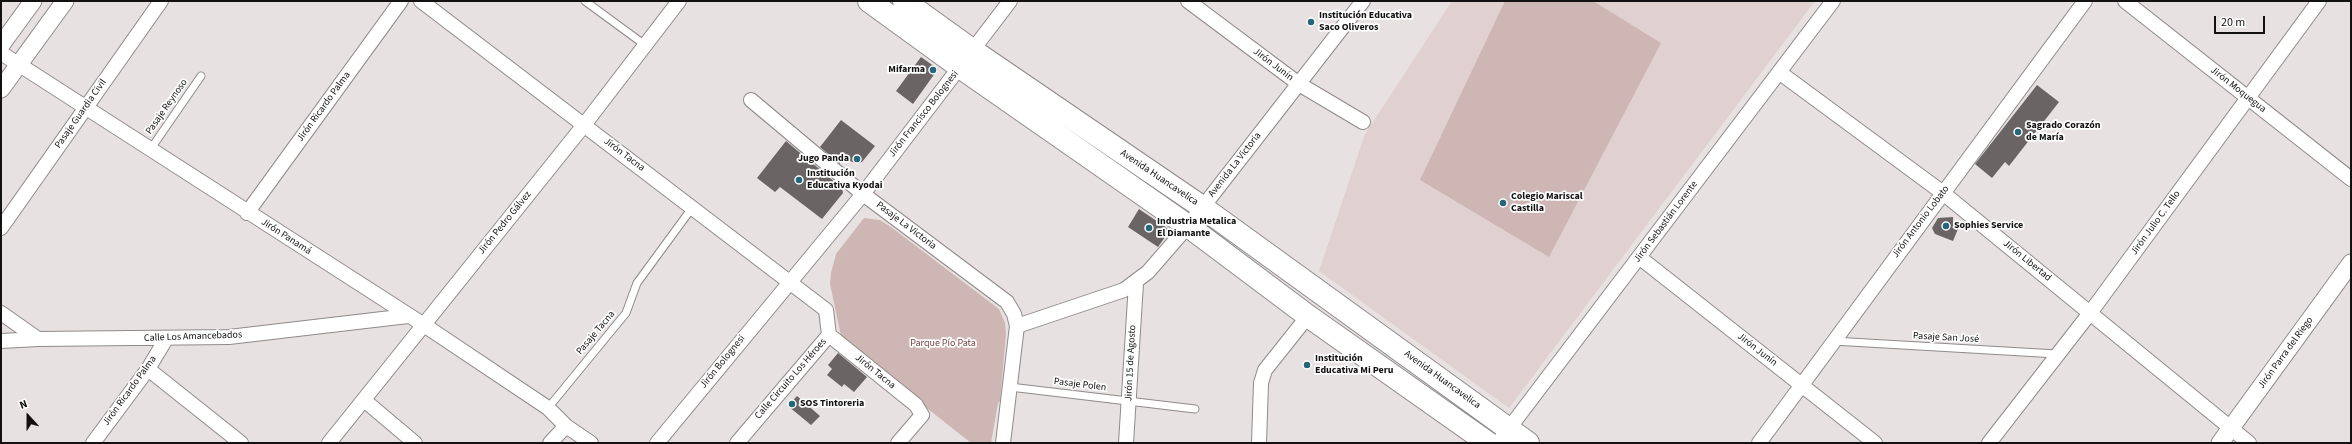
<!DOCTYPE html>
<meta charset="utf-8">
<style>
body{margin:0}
#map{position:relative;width:2352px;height:444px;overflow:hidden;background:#e8e1e1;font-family:"Source Sans 3",sans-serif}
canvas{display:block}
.frame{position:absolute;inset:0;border:2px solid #131111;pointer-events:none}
.north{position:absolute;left:8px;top:396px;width:40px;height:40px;-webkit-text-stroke:3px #fff;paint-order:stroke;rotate:339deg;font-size:11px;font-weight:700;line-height:16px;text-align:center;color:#131111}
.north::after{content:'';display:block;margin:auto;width:14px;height:18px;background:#131111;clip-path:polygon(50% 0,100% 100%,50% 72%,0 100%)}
.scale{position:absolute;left:2214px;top:16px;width:51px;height:18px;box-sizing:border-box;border:2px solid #131111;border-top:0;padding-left:5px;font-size:12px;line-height:14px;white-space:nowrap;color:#131111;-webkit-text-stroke:3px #fff;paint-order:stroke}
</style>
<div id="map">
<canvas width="2352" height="444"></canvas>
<div class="frame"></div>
<div class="north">N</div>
<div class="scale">20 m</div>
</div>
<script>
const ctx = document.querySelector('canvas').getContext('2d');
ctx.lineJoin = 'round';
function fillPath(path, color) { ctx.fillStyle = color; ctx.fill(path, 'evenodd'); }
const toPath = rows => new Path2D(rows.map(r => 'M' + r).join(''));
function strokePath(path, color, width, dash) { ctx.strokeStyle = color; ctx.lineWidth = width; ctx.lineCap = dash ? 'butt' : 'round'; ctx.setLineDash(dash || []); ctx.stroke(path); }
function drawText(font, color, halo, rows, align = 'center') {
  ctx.font = font + ' "Source Sans 3",sans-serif'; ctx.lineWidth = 3.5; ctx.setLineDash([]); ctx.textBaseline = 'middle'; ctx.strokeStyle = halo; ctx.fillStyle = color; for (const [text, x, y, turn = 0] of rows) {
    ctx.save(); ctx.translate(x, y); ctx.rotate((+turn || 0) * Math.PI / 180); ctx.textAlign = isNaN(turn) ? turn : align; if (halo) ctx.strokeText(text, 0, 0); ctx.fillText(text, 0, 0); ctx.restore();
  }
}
fillPath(toPath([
 [1452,1,1815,1,1509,408,1319,271,1365,134]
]), '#e0d1d0');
fillPath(toPath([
 [1505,1,1593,1,1661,43,1549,257,1420,180],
 [864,218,880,220,891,227,999,309,1005,323,1006,334,1000,401,998,403,991,443,971,443,842,341,830,284,831,273,836,254]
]), '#cdb6b4');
fillPath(toPath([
 [921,57,938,69,913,104,896,91],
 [2037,85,2059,102,2009,166,2005,162,1992,178,1975,164],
 [841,120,875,146,862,162,856,163,840,158,840,164,820,147],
 [786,141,842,188,843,193,822,219,780,187,775,192,757,178],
 [1139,209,1170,230,1158,247,1128,227],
 [1953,217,1953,222,1960,224,1953,241,1935,234,1932,228,1938,218],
 [838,353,867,377,854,392,844,384,842,387,827,375,832,369,828,365],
 [797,396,820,416,811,425,788,406]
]), '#6a6464');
const service = toPath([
 [585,1,645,45],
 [150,150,201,76],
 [1833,341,2057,354],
 [1010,387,1195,409],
 [548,408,626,313,637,283,692,208]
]);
const minor = toPath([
 [421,1,826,310,829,335,737,443],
 [1188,1,1299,84,1363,122],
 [2125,1,2351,179],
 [1,53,424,325,548,408,566,426,591,443],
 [1779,72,1943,193,2249,443],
 [751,100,863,194,1007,302,1014,314,1017,326,1003,443],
 [247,213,401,1],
 [1,228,161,1],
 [1639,257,1875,443],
 [1,313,38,339],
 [1017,326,1124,290,1148,272,1188,226,1363,1],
 [829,335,916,405,922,415,898,443],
 [1,341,38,339,229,337,408,316],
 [148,369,241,443],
 [364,400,415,443],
 [93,443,148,369,166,339],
 [329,443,584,125,679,1],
 [550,443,566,426],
 [657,443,863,194,1010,1],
 [1126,443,1136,283],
 [1259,443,1261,383,1265,370,1308,316],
 [1498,443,1833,1],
 [1759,443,2085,1],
 [1989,443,2090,313,2319,1]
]);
const tertiary = toPath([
 [1,45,33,1],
 [1,89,65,1],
 [2220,443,2351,263]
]);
const trunk = toPath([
 [869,1,960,67,1188,226,1308,316,1488,443],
 [904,1,972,50,1202,207,1528,443]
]);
strokePath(service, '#908a8a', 9);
strokePath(minor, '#908a8a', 16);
strokePath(tertiary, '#908a8a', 19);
strokePath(trunk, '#908a8a', 24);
strokePath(service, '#fff', 7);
strokePath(minor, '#fff', 14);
strokePath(tertiary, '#fff', 17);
strokePath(trunk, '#fff', 22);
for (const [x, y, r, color] of [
 [1311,22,4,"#25667a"],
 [933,70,4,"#25667a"],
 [2018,132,4,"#25667a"],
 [857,159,4,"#25667a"],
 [799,180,4,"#25667a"],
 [1503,203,4,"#25667a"],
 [1946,226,4,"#25667a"],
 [1149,228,4,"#25667a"],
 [1307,365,4,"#25667a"],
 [792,404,4,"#25667a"]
]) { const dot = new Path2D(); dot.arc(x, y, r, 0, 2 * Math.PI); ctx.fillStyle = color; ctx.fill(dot); strokePath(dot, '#fff', 1.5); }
drawText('bold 10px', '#131111', '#fff', [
 ["Institución Educativa",1319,16],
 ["Saco Oliveros",1319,28],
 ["Mifarma",925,70,"right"],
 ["Sagrado Corazón",2026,126],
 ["de María",2026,138],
 ["Jugo Panda",849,159,"right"],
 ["Institución",807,174],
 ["Educativa Kyodai",807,186],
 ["Colegio Mariscal",1511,197],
 ["Castilla",1511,209],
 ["Industria Metalica",1157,222],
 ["El Diamante",1157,234],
 ["Sophies Service",1954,226],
 ["Institución",1315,359],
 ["Educativa Mi Peru",1315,371],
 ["SOS Tintoreria",800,404]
], 'left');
drawText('10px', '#131111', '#fff', [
 ["Jirón Junín",1273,65,37],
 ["Jirón Moquegua",2238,90,38],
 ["Pasaje Reynoso",167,107,-55],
 ["Jirón Ricardo Palma",324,107,-54],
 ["Pasaje Guardia Civil",81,114,-55],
 ["Jirón Francisco Bolognesi",924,114,-52],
 ["Jirón Tacna",624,155,37],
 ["Avenida La Victoria",1235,165,-52],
 ["Avenida Huancavelica",1159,178,34],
 ["Jirón Sebastián Lorente",1666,222,-53],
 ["Jirón Antonio Lobato",1921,222,-53],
 ["Jirón Pedro Gálvez",505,223,-51],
 ["Jirón Julio C. Tello",2156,223,-54],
 ["Pasaje La Victoria",906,226,37],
 ["Jirón Panamá",286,237,33],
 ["Jirón Libertad",2027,261,39],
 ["Pasaje Tacna",596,333,-50],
 ["Calle Los Amancebados",193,337,-2],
 ["Pasaje San José",1946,338,3],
 ["Jirón Junín",1757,350,38],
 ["Jirón Parra del Riego",2286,353,-54],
 ["Jirón Bolognesi",723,362,-51],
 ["Jirón 15 de Agosto",1131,363,-87],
 ["Jirón Tacna",875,372,39],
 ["Calle Circuito Los Héroes",791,379,-49],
 ["Avenida Huancavelica",1442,380,36],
 ["Pasaje Polen",1080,385,7],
 ["Jirón Ricardo Palma",130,391,-54]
]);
drawText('10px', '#774241', '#fff', [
 ["Parque Pío Pata",943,344]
]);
</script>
